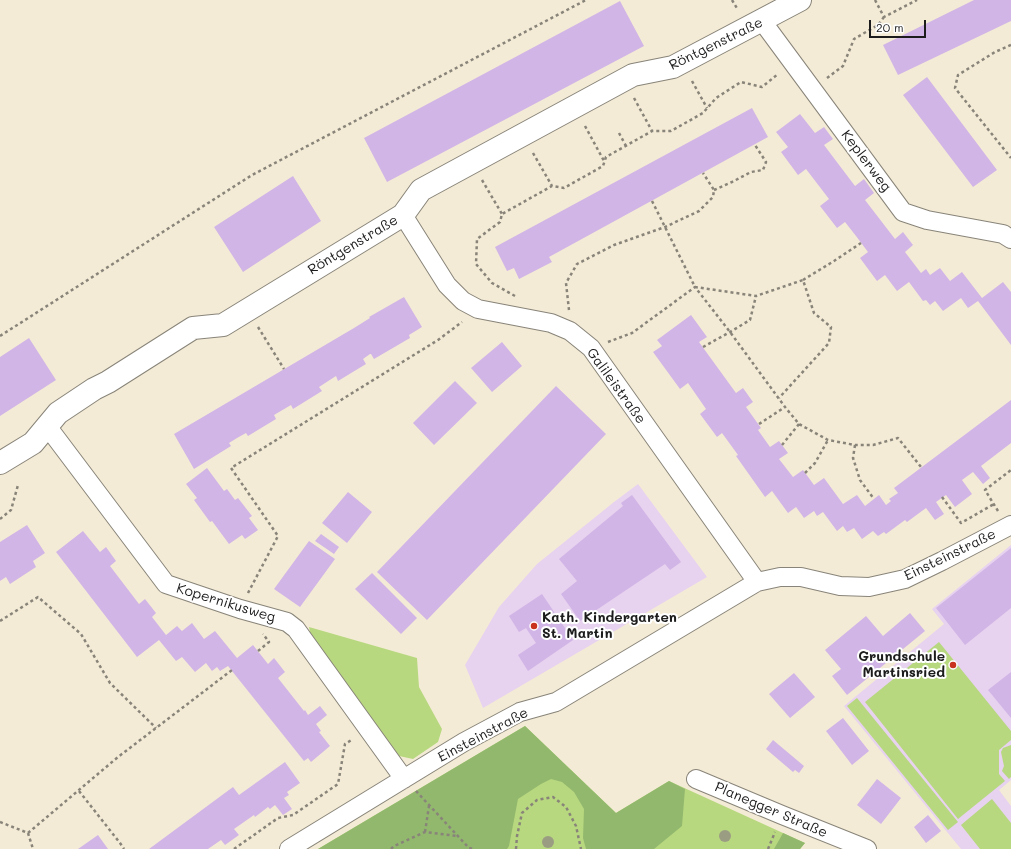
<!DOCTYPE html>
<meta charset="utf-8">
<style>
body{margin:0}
#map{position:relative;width:1011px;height:849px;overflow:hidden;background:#f4ebd6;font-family:Mali,sans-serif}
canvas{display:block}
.scale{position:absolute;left:869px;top:20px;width:57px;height:18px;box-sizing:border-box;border:2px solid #1c1c1c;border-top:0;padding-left:5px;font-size:12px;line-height:14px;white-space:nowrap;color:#1c1c1c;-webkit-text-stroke:3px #fff;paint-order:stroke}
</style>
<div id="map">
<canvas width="1011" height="849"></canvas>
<div class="scale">20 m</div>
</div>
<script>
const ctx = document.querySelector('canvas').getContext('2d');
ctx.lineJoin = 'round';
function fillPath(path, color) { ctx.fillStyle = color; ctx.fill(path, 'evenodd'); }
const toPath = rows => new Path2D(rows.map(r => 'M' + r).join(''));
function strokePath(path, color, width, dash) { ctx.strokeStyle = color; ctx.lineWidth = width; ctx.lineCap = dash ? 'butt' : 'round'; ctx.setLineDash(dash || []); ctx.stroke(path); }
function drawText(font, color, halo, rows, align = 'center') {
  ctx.font = font + ' Mali,sans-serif'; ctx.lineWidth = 4; ctx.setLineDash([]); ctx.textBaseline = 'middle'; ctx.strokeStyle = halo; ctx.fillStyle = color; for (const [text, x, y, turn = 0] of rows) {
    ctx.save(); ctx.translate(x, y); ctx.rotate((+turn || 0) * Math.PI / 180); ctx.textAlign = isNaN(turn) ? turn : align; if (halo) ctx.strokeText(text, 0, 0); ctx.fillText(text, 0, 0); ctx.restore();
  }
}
fillPath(toPath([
 [638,484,707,577,483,708,465,665,499,607,537,564,614,502],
 [1011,545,1011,780,999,790,1011,806,1011,849,961,849,844,706,944,624,932,609]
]), '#e7d2ef');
fillPath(toPath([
 [309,627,417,658,419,687,442,729,438,742,413,759,399,756,311,638],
 [939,642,1011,731,1011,740,999,750,999,774,1005,781,958,819,865,702],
 [857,698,958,822,948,830,847,706],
 [525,726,616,813,669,781,805,843,800,849,318,849],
 [1011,745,1011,777,1009,779,1002,771,1004,766,1001,752,1003,748],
 [992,799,1011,823,1011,849,980,849,961,825]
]), '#b8d87f');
fillPath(toPath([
 [525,726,616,813,669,781,685,789,682,826,654,849,586,849,583,838,584,809,574,792,562,782,551,779,541,784,518,799,509,846,507,849,318,849],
 [783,833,805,843,800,849,774,849]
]), '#92b86e');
fillPath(toPath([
 [974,0,1011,0,1011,21,898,75,883,45],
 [620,1,644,46,387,182,364,138],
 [927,77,997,170,973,187,903,95],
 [752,108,768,137,549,257,552,262,519,279,514,268,507,271,495,247],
 [800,114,815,133,824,127,833,139,824,145,855,186,864,179,874,193,865,200,895,239,903,232,913,245,905,252,921,273,926,269,930,275,940,268,950,281,962,272,982,298,1003,282,1011,292,1011,345,978,301,968,308,961,298,943,311,935,301,930,305,926,300,923,301,909,282,897,291,885,275,877,281,860,258,868,252,856,236,845,222,837,228,820,206,829,199,806,169,798,175,781,152,788,147,776,132],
 [293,176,321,221,243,272,214,227],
 [404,297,422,327,409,335,410,338,374,359,371,354,370,354,363,359,366,364,338,381,336,376,319,387,322,391,293,409,291,405,274,415,276,419,248,436,246,433,237,438,229,443,231,446,194,469,174,434,354,328,370,318,369,317],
 [691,315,707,337,699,342,736,393,743,388,753,402,746,407,761,428,758,430,770,447,779,441,788,453,779,459,793,477,803,470,814,485,824,478,843,504,857,495,865,506,879,495,886,505,891,501,889,499,898,493,894,488,1011,400,1011,443,981,466,990,478,983,484,973,472,962,480,972,494,955,507,946,495,936,502,944,514,935,520,926,508,907,522,905,520,886,534,884,532,878,536,873,531,862,539,854,528,847,532,843,526,837,531,823,512,817,516,814,511,804,518,796,507,788,513,772,491,765,497,736,456,738,455,722,433,717,437,700,414,706,409,688,383,680,389,653,352,662,346,657,340],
 [29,338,56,380,0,416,0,357],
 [502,342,522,366,492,392,471,368],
 [455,381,477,403,434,445,413,423],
 [556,386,606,434,427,620,377,572],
 [207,468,224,491,227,489,235,500,238,498,252,516,249,518,258,530,245,539,242,535,229,544,212,521,210,522,194,500,197,498,186,484],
 [348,492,372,512,347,543,322,523],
 [632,495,681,562,670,570,665,564,580,621,561,594,577,581,559,559,623,506,621,503],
 [27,525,45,553,33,561,36,567,10,584,6,577,0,581,0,542],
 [83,531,100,552,106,547,116,561,110,566,139,604,145,599,156,613,152,617,166,635,177,626,182,631,192,623,204,639,215,631,237,658,253,645,268,664,274,658,285,672,278,678,304,711,305,710,308,715,320,706,327,715,316,724,321,731,319,732,330,746,311,762,308,758,304,761,228,666,220,671,217,667,212,671,206,663,195,672,182,657,176,661,159,640,137,657,56,552],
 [321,534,339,547,334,554,315,541],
 [309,541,335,559,300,607,274,589],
 [1011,548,1011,608,965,645,936,608],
 [372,573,417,618,401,634,355,589],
 [542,594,573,640,528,671,518,655,536,643,526,628,519,632,509,616],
 [910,613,925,631,847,695,832,676,841,669,825,650,866,616,883,636],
 [1011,672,1011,718,988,690],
 [794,673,815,697,790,718,769,694],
 [843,718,869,751,852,765,826,731],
 [773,740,804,766,799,773,795,770,793,772,766,749],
 [285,762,300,783,287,792,289,795,284,798,292,809,283,815,275,805,270,809,268,807,255,817,254,815,234,829,239,835,225,845,221,840,208,849,149,849,233,787,239,795],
 [877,779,901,798,881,824,857,805],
 [928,815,941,831,926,843,914,827],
 [98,835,108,849,78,849]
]), '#d1b5e6');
const minor = toPath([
 [762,21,903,212,927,220,1003,234,1011,239],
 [403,215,447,285,463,301,478,309,551,323,570,331,591,348,757,582],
 [47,426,166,584,240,609,287,622,296,629,404,779],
 [696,779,782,815,867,849],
 [289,849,464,742,520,712,556,702,757,582,780,577,801,577,840,586,869,587,905,579,942,561,1011,525]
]);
const tertiary = toPath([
 [0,463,33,443,58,413,94,389,108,382,193,328,223,325,403,215,421,190,633,75,673,67,800,0]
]);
strokePath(minor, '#888479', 20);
strokePath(tertiary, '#888479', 24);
strokePath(toPath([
 [732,0,738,10],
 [875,0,884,17,917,0],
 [1011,45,995,52,958,75,955,88,1011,158],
 [827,78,843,66,854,39,878,25,884,17],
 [692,81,707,108],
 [634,98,652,131],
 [585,126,604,161],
 [619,133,626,146],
 [533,153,552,186],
 [482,180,502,214],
 [714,190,732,182,751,172,763,170,766,162,755,145],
 [652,201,695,287,756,296,803,280,814,313,831,327,829,343,779,398],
 [803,280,834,261,861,243],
 [515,296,492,283,476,264,477,239,500,222,502,214,552,186,564,188,603,166,606,157,652,131,671,131,703,113,716,98,741,82,762,87,778,74],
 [569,310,566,283,577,264,614,245,665,227,699,211,713,197,714,190,703,173],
 [258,327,284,369],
 [0,336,252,175,586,0],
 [608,342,632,333,695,287,730,332,785,407,799,424,828,440,855,445,873,445,898,438,921,467],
 [703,347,730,332,750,320,756,296],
 [759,424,785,407],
 [782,445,799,424],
 [855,445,853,458,860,480,874,499],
 [805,473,815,463,828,440],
 [942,497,961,523,994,504],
 [998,511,985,490,1011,470],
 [0,519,11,510,18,485],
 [248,593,278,536,231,468,438,340,462,322],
 [0,621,38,597,81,634,110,683,156,728],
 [258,651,269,642,263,634],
 [79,791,120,843,124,849],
 [416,791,469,848,473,849],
 [0,822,28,833,33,849],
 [425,832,429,806],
 [28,833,118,757,232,670],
 [234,849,278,818,293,815,338,784,345,744,353,739],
 [391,849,394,846,425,832,457,836],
 [516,849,517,836,522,813,537,800,553,797,566,807,576,826,581,849],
 [768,849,775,832]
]), '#888479', 2.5, [3, 3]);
strokePath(minor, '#fff', 18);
strokePath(tertiary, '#fff', 22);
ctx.fillStyle = '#9b9d83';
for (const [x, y] of [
 [725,836],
 [548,842]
]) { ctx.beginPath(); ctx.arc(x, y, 6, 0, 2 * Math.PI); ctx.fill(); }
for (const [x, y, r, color] of [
 [534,626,4,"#c8321e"],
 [953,665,4,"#c8321e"]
]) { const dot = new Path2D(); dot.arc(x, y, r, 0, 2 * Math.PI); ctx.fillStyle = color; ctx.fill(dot); strokePath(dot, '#fff', 1.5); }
drawText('14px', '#1c1c1c', '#fff', [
 ["Röntgenstraße",716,44,-26],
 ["Keplerweg",866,161,53],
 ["Röntgenstraße",353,245,-31],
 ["Galileistraße",616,386,54],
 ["Einsteinstraße",950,555,-26],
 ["Kopernikusweg",226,603,17],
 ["Einsteinstraße",483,735,-28],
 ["Planegger Straße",771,810,23]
]);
drawText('bold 14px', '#1c1c1c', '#fff', [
 ["Kath. Kindergarten",542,618],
 ["St. Martin",542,634],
 ["Grundschule",945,657,"right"],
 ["Martinsried",945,673,"right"]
], 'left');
</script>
